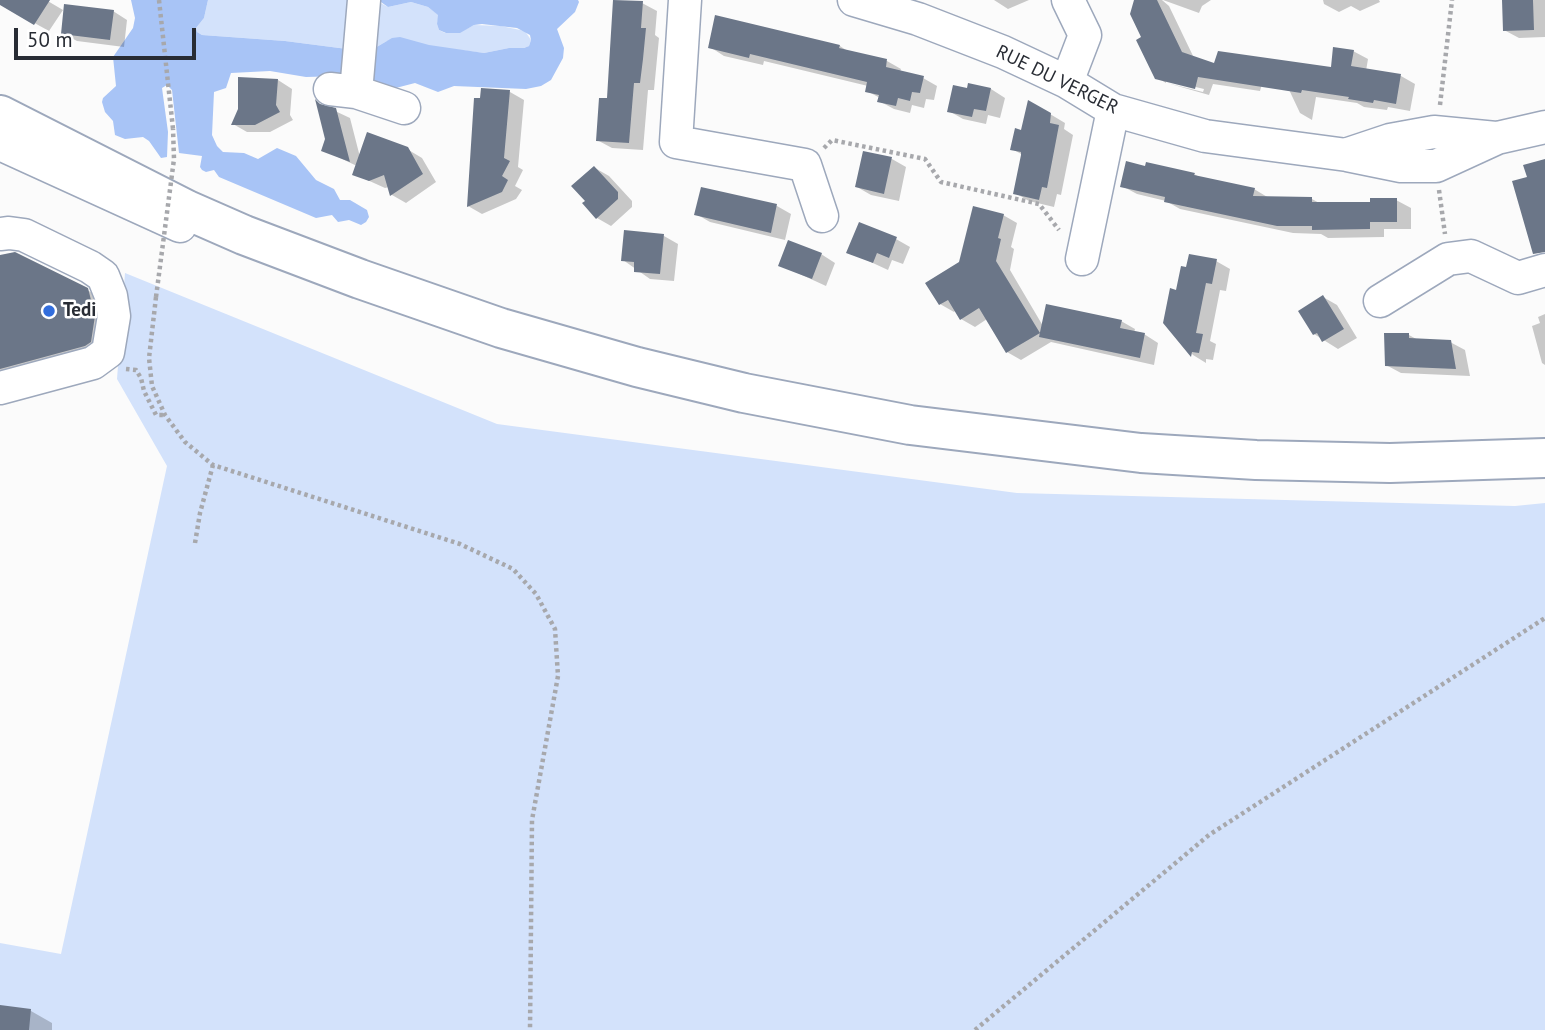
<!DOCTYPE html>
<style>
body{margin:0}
#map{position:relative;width:1545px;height:1030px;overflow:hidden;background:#fbfbfb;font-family:"PT Sans",sans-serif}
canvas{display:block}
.scale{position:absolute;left:14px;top:28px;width:182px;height:32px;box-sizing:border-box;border:4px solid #282c34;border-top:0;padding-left:9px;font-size:21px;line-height:24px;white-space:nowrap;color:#282c34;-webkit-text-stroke:5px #fff;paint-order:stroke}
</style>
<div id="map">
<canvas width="1545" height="1030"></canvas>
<div class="scale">50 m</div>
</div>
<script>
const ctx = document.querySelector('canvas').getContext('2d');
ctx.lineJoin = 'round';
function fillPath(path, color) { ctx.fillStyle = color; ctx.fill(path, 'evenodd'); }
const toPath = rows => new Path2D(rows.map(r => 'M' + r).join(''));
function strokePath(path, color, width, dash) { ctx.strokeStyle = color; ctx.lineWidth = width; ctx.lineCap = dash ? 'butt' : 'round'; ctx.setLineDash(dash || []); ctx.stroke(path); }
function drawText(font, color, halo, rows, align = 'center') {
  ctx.font = font + ' "PT Sans",sans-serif'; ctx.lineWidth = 5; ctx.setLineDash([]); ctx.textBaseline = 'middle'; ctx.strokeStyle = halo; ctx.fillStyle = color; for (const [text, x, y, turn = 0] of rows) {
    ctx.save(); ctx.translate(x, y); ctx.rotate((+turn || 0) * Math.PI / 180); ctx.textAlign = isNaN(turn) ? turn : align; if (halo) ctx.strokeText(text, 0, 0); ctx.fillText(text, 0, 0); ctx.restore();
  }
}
fillPath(toPath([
 [208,0,356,0,347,49,285,41,202,35,197,32,196,28,204,18],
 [375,0,388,7,411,2,428,7,439,15,437,24,439,30,445,33,464,30,474,25,501,26,525,31,531,40,529,46,524,48,509,48,484,53,387,41,375,48],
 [125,273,497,424,1017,493,1515,506,1545,503,1545,1030,0,1030,0,943,61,954,167,466,117,379]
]), '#d3e2fb');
fillPath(toPath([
 [131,0,208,0,204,18,196,28,197,32,202,35,285,41,347,49,350,53,341,76,306,77,270,71,231,73,226,88,214,92,212,135,217,146,223,152,244,153,258,159,277,148,296,156,316,180,334,189,340,200,350,200,367,210,369,217,366,222,361,225,349,220,338,222,332,215,316,218,219,177,214,170,206,172,202,170,200,167,202,156,179,153,172,90,167,85,162,88,168,132,167,157,161,158,149,141,143,137,125,139,115,135,113,121,105,112,102,102,103,98,116,86,113,57,133,28,135,18],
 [378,0,578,0,579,2,575,12,557,29,564,48,563,58,551,80,541,86,526,89,454,86,438,92,415,83,388,90,373,81,370,74,375,48,392,38,400,37,429,45,484,53,509,48,524,48,529,46,531,40,530,35,517,28,482,24,474,25,460,33,446,33,439,30,437,24,438,15,428,7,411,2,388,7]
]), '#a8c4f6');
fillPath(toPath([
 [0,0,46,0,63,10,49,31,0,4],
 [994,0,1029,0,1008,9],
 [1136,0,1162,0,1169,6,1194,58,1262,84,1260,91,1213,84,1209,95,1167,83,1203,92,1204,89,1166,80,1166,83,1156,77,1144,38],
 [1163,0,1211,0,1202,6,1199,13],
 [1323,0,1379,0,1380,2,1360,11,1351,6,1339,12,1324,4],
 [1504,0,1545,0,1545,37,1519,38,1504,30],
 [642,3,657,11,655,35,659,38,654,90,648,90,643,150,612,148,597,140,608,100],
 [113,11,127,20,124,47,77,41,62,33],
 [716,18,840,46,849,52,887,61,901,69,900,72,923,78,937,86,934,100,926,99,924,108,912,105,910,113,894,109,879,101,880,98,867,91,868,86,764,61,763,65,724,56,710,47],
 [1353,51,1368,59,1366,71,1401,76,1415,84,1410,111,1388,107,1387,110,1364,107,1357,103,1316,97,1312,120,1300,113,1275,60,1332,69],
 [278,80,292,89,290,115,293,120,270,132,247,132,233,124],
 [991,89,1005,98,1000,118,988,115,986,124,963,119,949,111,968,90],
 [510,92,524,100,518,167,523,170,515,186,522,190,516,199,482,214,468,206,475,100],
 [318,103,350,118,360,157,407,149,422,158,436,182,406,203,392,195,389,187,385,188,354,174,357,166,323,150,327,139],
 [1050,114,1065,123,1064,129,1073,135,1061,195,1057,194,1054,207,1029,201,1015,193,1023,155,1012,149,1022,132],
 [864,153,892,159,906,167,899,201,871,195,857,187],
 [595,168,609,176,632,201,632,207,611,226,597,218],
 [1194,174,1201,178,1254,189,1269,198,1312,199,1321,204,1372,203,1396,200,1411,208,1411,229,1384,229,1384,237,1328,238,1321,234,1293,233,1180,209,1166,201,1137,194,1122,186],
 [702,189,777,206,791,214,785,240,710,222,696,214],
 [1003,215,1017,223,1011,247,1014,249,1010,270,1043,326,1121,321,1135,329,1134,333,1144,334,1158,343,1154,365,1051,342,1021,360,1007,352,987,319,975,327,961,319,956,310,954,312,940,304,961,263],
 [664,236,678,244,674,281,650,279,623,260],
 [896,239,910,247,903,264,892,260,888,270,849,252],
 [821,254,835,263,826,286,780,265],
 [0,258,87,290,109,302,112,354,0,396],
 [1216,261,1230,269,1226,291,1220,290,1210,341,1216,344,1213,360,1206,359,1206,363,1193,355,1165,323,1178,292],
 [1323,297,1337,305,1357,338,1338,349,1314,334],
 [1545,314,1545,365,1542,363,1532,326,1540,323,1538,317],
 [1409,335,1418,340,1450,342,1465,350,1470,376,1401,373,1386,365],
 [0,1007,31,1011,52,1023,52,1030,0,1030]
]), '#0003');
fillPath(toPath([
 [0,0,50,0,34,25,0,5],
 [613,0,643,1,641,28,646,28,643,59,640,83,634,83,629,143,596,141,599,98,607,98],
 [1134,0,1157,0,1182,52,1214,63,1218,51,1331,67,1333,47,1354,50,1351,66,1401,74,1396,104,1374,100,1373,103,1348,99,1349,97,1302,90,1301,93,1198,77,1195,89,1155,79,1136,40,1141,37,1130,14],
 [1502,0,1533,0,1534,30,1503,31],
 [64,4,114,10,110,40,61,34],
 [715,15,840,45,839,48,887,59,886,67,924,76,920,93,912,92,910,101,898,98,896,106,877,102,879,95,865,92,867,82,750,54,749,58,708,48],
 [238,77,278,79,276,105,280,112,255,125,231,125,238,109],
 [968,83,991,88,986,111,974,109,972,117,947,112,953,85,967,88],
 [481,88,510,90,504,158,510,161,502,176,508,180,502,192,467,207,474,98,480,98],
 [315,99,320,104,336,108,350,162,321,151,325,139],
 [1028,100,1051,113,1050,123,1059,125,1047,188,1042,187,1039,200,1013,194,1021,155,1021,152,1010,150,1015,128,1021,130],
 [367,132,408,147,423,174,390,196,384,175,369,181,352,175],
 [863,151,892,157,884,194,855,187],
 [1545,159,1545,252,1533,254,1512,181,1527,177,1523,165],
 [1126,161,1145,166,1146,162,1195,173,1194,175,1255,188,1253,196,1312,197,1312,202,1370,202,1370,198,1397,198,1397,222,1370,222,1370,229,1312,230,1312,226,1277,226,1164,202,1165,197,1120,187],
 [594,166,618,192,618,199,596,219,582,203,585,201,571,186],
 [701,187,777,204,771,233,694,215],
 [973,206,1004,214,998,238,1001,239,996,261,1040,333,1006,353,979,308,960,320,948,300,939,305,925,283,959,262],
 [859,222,897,237,889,258,877,253,873,263,846,253],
 [624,230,664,234,660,274,634,272,634,262,621,261],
 [788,240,822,253,812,279,778,266],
 [15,252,88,288,95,316,91,342,85,346,0,369,0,255],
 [1189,254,1217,259,1212,284,1206,283,1196,333,1203,334,1199,353,1192,352,1191,357,1163,323,1170,288,1176,290,1181,266,1186,267],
 [1323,295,1344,329,1322,342,1317,333,1313,335,1298,311],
 [1046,304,1122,320,1120,328,1145,333,1140,358,1039,337],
 [1384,333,1409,333,1409,338,1451,340,1456,369,1385,366],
 [0,1005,31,1009,29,1030,0,1030]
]), '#6b7688');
const minor = toPath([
 [685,0,676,142,805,165,822,216],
 [854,0,918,19,1003,52,1067,82,1113,110,1205,136,1347,155,1401,166,1436,166,1497,138,1545,127],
 [1067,82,1085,35,1068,0],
 [330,89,356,92,404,108],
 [356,92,364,0],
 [0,144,180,226],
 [1348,154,1390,140,1434,132,1496,138],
 [0,234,9,233,24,235,90,267,103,276,111,296,114,316,108,352,93,363,0,388],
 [1082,259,1113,110],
 [1380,301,1448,259,1471,256,1518,278,1545,270]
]);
const major = toPath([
 [0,115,187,210,244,235,360,279,501,328,637,367,744,393,910,425,1141,453,1256,460,1390,463,1545,458]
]);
strokePath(minor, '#9da8bc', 35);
strokePath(major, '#9da8bc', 42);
strokePath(toPath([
 [159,0,173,129],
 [1440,105,1452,0],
 [824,148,832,140,925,159,941,182,1039,204,1059,230],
 [1439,190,1445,234],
 [156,297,149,358,152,386,165,415,185,442,213,465,460,544,513,569,536,594,555,629,558,676,532,820,530,1030],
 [126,369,136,370,141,378,144,391,156,415,165,415],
 [195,543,200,513,213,465],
 [975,1030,1209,835,1545,618]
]), '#a7a8ac', 4.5, [3.5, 3.5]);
strokePath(minor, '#fff', 32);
strokePath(major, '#fff', 38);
strokePath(toPath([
 [156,297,174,159,173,129]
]), '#a7a8ac', 4.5, [3.5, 3.5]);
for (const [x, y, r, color] of [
 [49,311,7,"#326ddc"]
]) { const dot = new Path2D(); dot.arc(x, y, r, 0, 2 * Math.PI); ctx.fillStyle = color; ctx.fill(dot); strokePath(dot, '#fff', 2.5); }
drawText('19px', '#282c34', '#fff', [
 ["RUE DU VERGER",1057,80,26]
]);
drawText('bold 19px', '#282c34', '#fff', [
 ["Tedi",63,311]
], 'left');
</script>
